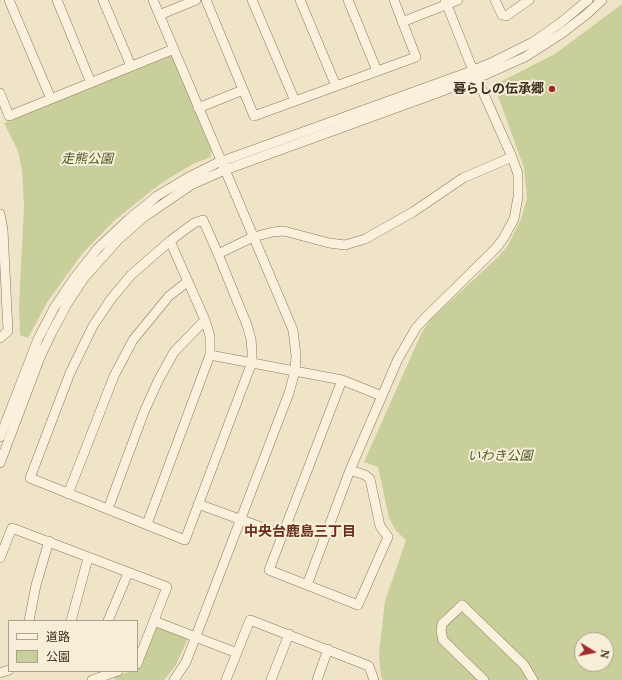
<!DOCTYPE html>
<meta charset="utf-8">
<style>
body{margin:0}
#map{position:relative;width:622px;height:680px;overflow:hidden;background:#f0e4c8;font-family:"Noto Serif","Noto Sans JP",serif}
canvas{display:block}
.legend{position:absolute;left:8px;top:620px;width:130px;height:52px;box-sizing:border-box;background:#f7eed8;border:1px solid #ada18e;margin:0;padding:5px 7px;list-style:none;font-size:12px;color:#3d2e20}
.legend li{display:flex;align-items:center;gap:8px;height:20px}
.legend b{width:20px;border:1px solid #ada18e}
.north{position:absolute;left:574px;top:632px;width:40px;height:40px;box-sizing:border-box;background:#f7eed8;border:1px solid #ada18e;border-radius:50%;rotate:100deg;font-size:11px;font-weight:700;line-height:16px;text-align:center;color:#3d2e20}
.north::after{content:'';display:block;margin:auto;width:14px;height:18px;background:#9e2a2b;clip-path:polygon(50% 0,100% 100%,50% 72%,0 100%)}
</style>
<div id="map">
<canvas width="622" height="680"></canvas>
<ul class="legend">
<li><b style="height:5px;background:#faf1dc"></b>道路</li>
<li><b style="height:11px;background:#c9cf9b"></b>公園</li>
</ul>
<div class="north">N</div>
</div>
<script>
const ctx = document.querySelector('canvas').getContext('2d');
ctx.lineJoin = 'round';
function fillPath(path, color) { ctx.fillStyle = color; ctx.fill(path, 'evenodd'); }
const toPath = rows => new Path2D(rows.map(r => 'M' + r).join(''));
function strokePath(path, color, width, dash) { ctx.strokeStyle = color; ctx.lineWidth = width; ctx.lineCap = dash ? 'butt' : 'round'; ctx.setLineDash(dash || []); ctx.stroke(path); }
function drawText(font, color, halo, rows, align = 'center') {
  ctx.font = font + ' "Noto Serif","Noto Sans JP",serif'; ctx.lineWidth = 4; ctx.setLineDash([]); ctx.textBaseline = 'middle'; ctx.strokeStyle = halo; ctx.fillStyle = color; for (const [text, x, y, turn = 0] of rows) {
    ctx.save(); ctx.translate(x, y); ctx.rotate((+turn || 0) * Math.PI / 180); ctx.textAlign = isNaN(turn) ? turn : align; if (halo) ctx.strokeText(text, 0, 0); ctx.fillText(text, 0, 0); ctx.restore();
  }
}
fillPath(toPath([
 [622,4,622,680,383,680,381,676,379,654,385,601,406,540,396,531,389,518,378,467,364,462,422,332,430,320,498,257,508,245,521,219,527,198,524,168,494,85,555,54],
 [582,640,606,640,606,664,582,664],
 [172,55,211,150,211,157,193,164,160,184,115,220,82,254,48,301,28,338,20,335,19,306,24,206,22,171,18,151,4,123],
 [159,625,188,638,176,665,164,680,115,680,114,677,132,671,137,671,137,669,141,666,155,626]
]), '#c9cf9b');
const minor = toPath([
 [9,0,51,99],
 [57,0,91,83],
 [103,0,131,66],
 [153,0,293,330,296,356,295,371,289,393,186,662,174,680],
 [206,0,254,116,416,57,394,0],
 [252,0,295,101],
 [300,0,336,86],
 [348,0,377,71],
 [495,0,502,15,506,16,529,0],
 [164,13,196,0],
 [402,22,458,0],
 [0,93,9,116,174,49],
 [198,108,243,90],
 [0,214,3,230,8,331,0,338],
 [203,220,218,254,247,325,251,339,252,351,252,362,185,540,30,478,70,373,93,326,111,299,131,275,170,241,194,223,203,220],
 [170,241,205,320,210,336,210,355,342,380,382,396,350,470,307,585,269,570,342,380],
 [218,254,253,237,273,232,284,231,329,243,345,245,365,239,413,212,463,178,512,157],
 [382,396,398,359,416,328,424,319,496,248,503,239,514,219,518,197,518,174,512,157,470,63,445,0],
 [0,437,38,339,54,308,75,277,98,248,129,219,157,196,187,178,217,163,469,72,491,63,533,42,559,24,588,0],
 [0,463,41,355,52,332,67,304,84,278,119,239,144,217,191,185,225,170,437,93,487,74,525,57,561,34,587,14,602,0],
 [68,494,114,376,133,340,169,296,187,282],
 [198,504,283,535],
 [108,509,144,412,158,381,174,352,205,320],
 [147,524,210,355],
 [0,558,12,528,167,587,137,664],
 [307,585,358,605,388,537,380,526,370,479,365,475,350,470],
 [29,621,36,585,49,541],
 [71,621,88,558],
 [108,621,128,573],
 [154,621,237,653],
 [0,673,9,670],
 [92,680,118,671],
 [226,680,250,620,369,666,374,680],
 [271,680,289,634],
 [317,680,328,649],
 [484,680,443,640,441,631,442,624,462,605,524,665,533,680]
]);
strokePath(minor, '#8d765c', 10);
strokePath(minor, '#faf1dc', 9);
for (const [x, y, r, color] of [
 [552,89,4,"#9e2a2b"]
]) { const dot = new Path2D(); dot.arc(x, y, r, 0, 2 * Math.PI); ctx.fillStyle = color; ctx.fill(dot); strokePath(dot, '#f7eed8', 1.5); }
drawText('bold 13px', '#3d2e20', '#f7eed8', [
 ["暮らしの伝承郷",544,89]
], 'right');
drawText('italic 13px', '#4d5a26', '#f7eed8', [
 ["走熊公園",87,159],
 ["いわき公園",500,456]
]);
drawText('bold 14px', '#6b2e1e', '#f7eed8', [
 ["中央台鹿島三丁目",300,532]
]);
</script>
